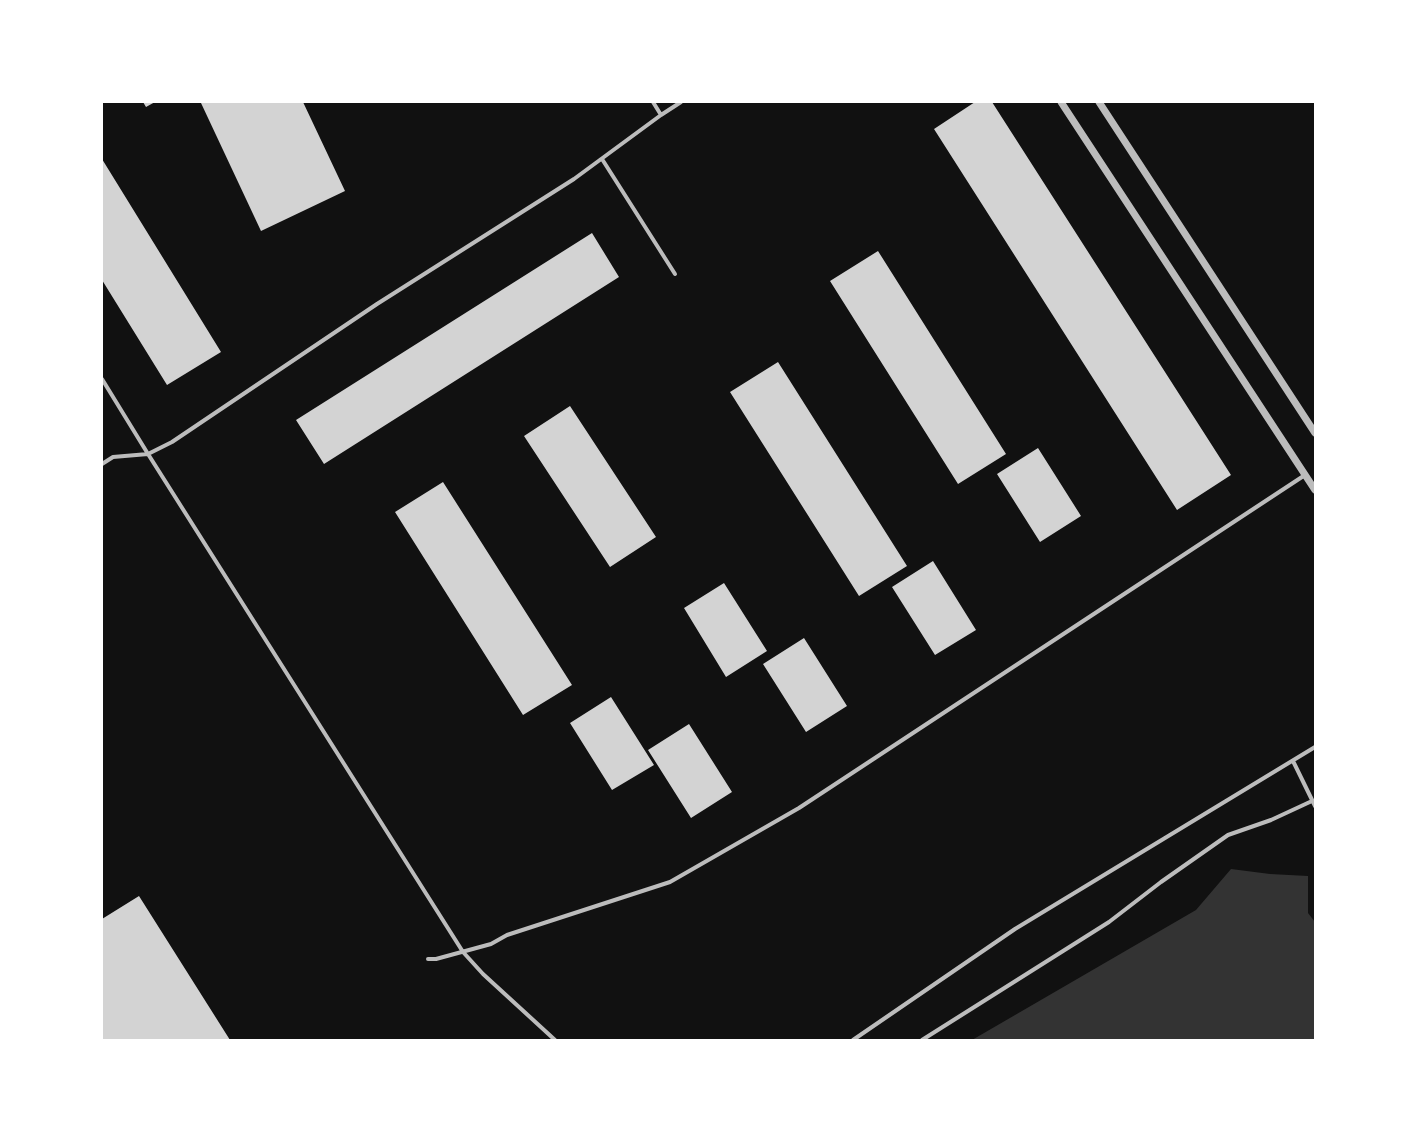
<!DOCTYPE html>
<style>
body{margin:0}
#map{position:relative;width:1417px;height:1142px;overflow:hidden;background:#111;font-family:Rubik,sans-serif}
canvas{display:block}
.frame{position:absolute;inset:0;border:103px solid #fff;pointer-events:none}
</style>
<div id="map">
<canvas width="1417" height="1142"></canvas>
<div class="frame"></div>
</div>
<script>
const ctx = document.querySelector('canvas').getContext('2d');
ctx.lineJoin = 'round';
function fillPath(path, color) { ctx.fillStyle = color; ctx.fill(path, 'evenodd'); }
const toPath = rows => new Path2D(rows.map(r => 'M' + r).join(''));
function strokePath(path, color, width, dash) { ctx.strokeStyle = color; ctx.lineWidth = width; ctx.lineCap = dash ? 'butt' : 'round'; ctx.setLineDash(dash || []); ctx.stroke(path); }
fillPath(toPath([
 [1231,869,1270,874,1308,876,1308,913,1315,922,1315,1040,972,1040,1196,910]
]), '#333');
fillPath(toPath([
 [143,102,155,102,146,107],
 [203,102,303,102,345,191,261,231,201,103],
 [975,102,992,102,1231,475,1177,510,934,129],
 [102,159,221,352,167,385,102,280],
 [592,233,619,277,324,464,296,420],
 [878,251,1006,454,958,484,830,281],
 [778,362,907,566,859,596,730,392],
 [570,406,656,537,610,567,524,436],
 [1038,448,1081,516,1040,542,997,474],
 [443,482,572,685,523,715,395,512],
 [933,561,976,630,935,655,892,587],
 [724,583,767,651,726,677,684,608],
 [804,638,847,706,806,732,763,664],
 [611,697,654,765,612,790,570,723],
 [689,724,732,792,691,818,648,750],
 [139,896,230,1040,102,1040,102,919]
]), '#d3d3d3');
strokePath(toPath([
 [653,102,661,115],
 [602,159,675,274],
 [102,379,148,454,463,952,483,974,555,1040],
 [102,464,113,457,148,454,172,442,377,304,574,179,661,115,681,102],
 [1293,761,1315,806],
 [428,959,436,959,491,944,507,935,670,882,799,808,1305,475],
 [853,1040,1015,929,1315,747],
 [922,1040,1109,922,1161,882,1228,835,1271,820,1312,801]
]), '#bcbcbc', 4);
strokePath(toPath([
 [1061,102,1315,490],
 [1099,102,1315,433]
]), '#bcbcbc', 7);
</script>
